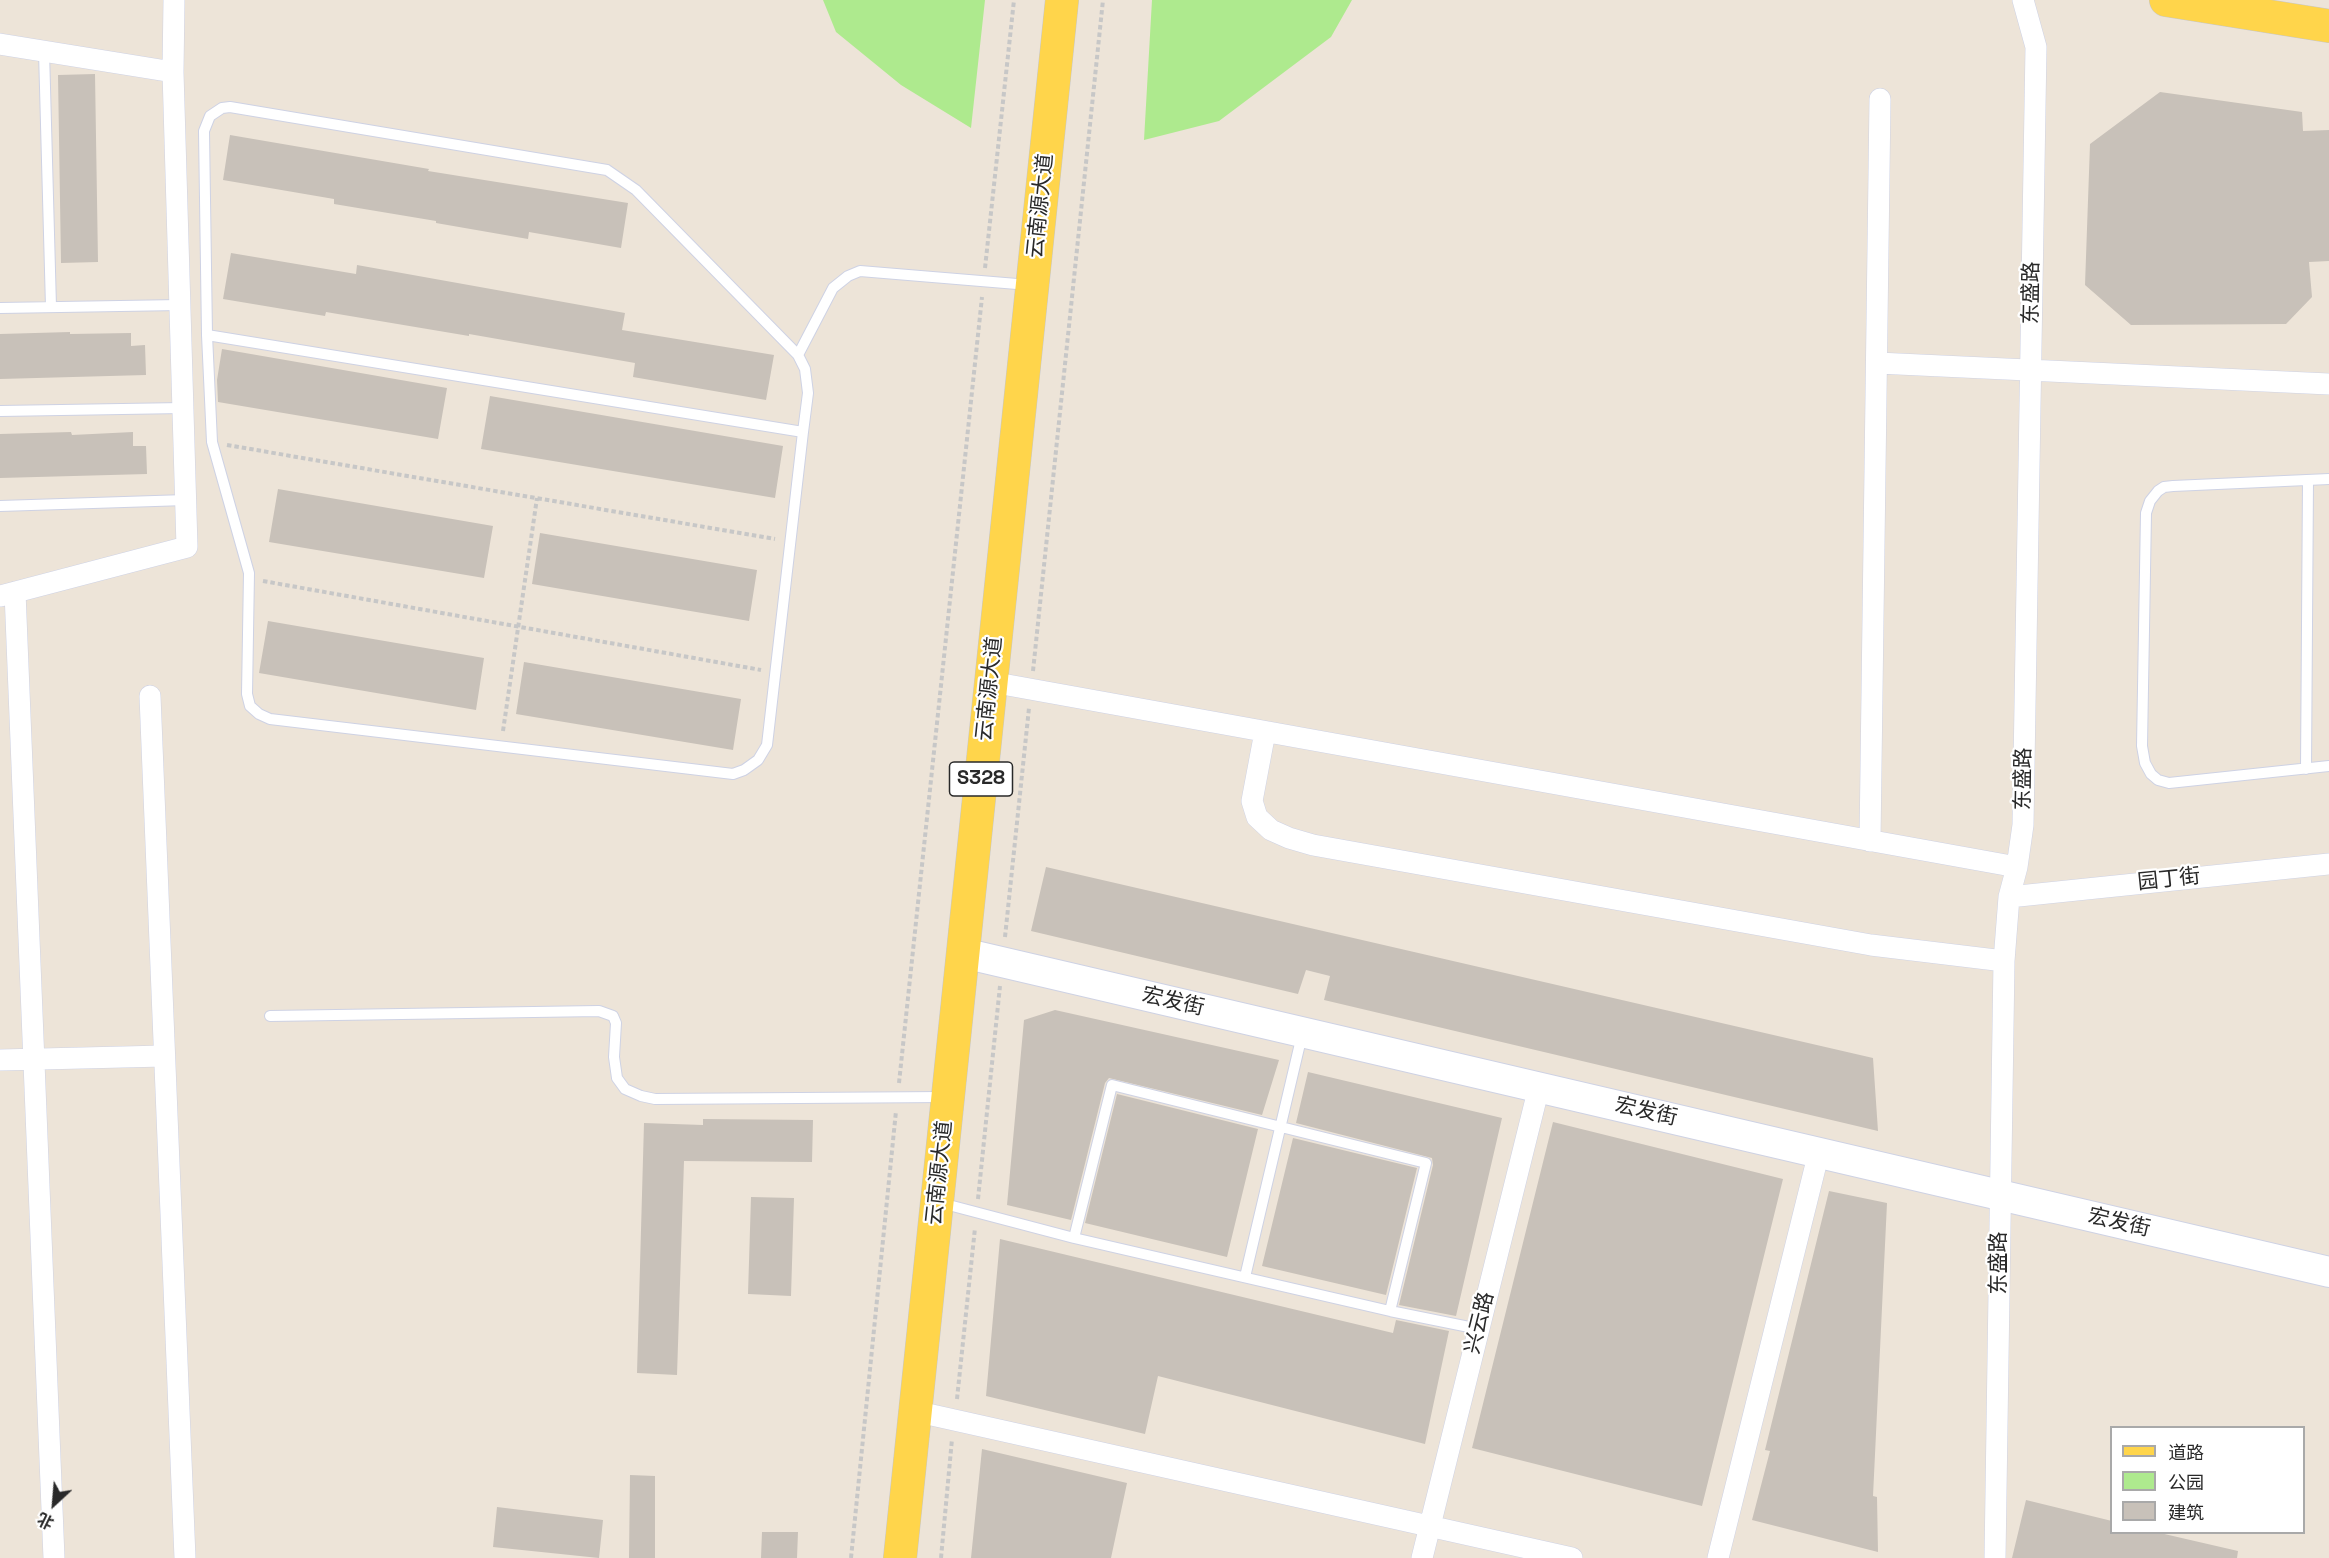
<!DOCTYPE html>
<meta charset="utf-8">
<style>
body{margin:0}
#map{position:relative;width:2329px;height:1558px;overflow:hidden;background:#ede4d8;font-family:"Space Grotesk","Noto Sans SC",sans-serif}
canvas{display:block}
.legend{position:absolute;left:2110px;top:1426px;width:195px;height:108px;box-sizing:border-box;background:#fff;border:2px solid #a9a9a9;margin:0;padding:8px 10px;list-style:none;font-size:18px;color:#292929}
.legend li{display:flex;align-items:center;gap:12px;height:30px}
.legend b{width:30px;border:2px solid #a9a9a9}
.north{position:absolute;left:24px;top:1474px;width:60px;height:60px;-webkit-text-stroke:4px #fff;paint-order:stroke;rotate:206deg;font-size:16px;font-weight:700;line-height:24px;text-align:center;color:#292929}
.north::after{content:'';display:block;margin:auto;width:21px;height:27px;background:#292929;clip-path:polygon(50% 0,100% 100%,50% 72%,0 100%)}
</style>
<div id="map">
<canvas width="2329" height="1558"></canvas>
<ul class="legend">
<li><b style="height:8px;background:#ffd54b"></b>道路</li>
<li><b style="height:16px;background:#aeea8e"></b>公园</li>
<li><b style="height:16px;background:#c8c1b9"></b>建筑</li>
</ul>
<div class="north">北</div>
</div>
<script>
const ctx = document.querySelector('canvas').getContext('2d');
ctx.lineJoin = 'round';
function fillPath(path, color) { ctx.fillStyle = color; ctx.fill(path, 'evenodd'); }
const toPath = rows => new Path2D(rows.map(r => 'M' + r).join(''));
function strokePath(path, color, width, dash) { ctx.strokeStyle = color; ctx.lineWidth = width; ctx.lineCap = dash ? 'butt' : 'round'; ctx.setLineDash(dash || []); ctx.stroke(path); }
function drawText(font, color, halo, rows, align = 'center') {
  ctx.font = font + ' "Space Grotesk","Noto Sans SC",sans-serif'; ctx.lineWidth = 4.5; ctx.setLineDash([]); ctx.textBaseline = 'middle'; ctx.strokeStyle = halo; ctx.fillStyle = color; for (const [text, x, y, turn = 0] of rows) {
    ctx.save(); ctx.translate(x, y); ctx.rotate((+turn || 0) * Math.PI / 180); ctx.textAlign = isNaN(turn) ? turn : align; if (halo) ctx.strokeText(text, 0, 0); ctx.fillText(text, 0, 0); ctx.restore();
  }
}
fillPath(toPath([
 [823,0,985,0,971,128,901,85,836,32],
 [1152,0,1352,0,1331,37,1219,121,1144,140]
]), '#aeea8e');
fillPath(toPath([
 [95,74,98,262,61,263,58,75],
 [2160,92,2302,112,2303,131,2329,130,2329,261,2309,262,2312,297,2286,324,2131,325,2085,285,2090,144],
 [230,135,429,169,428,171,628,203,621,248,529,232,528,239,436,223,436,221,334,204,334,199,223,180],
 [231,253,356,274,357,265,625,313,622,330,774,355,766,400,633,377,635,363,469,334,469,336,326,312,325,316,223,299],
 [70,332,70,334,131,333,131,346,145,345,146,375,0,379,0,334],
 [222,349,447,388,438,439,218,402,217,380],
 [490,396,783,446,775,498,481,449],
 [71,432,72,435,133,432,133,446,146,446,147,474,0,478,0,434],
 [278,489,493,526,484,578,269,542],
 [540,533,757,570,749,621,532,584],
 [268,621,484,658,476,710,259,673],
 [524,662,741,699,733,750,516,714],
 [1046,867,1873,1058,1878,1131,1324,1000,1330,976,1306,970,1298,994,1031,931],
 [1055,1010,1279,1060,1262,1115,1109,1078,1105,1083,1071,1220,1007,1205,1024,1020],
 [1308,1072,1502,1118,1456,1316,1399,1305,1433,1165,1432,1158,1296,1123],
 [1117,1094,1258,1129,1227,1257,1085,1223],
 [703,1119,813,1120,812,1162,684,1161,677,1375,637,1373,644,1123,703,1125],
 [1553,1122,1783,1179,1702,1506,1472,1448],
 [1293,1138,1417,1168,1386,1295,1262,1266],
 [1829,1191,1887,1203,1873,1496,1877,1497,1878,1552,1752,1520,1770,1451,1765,1450],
 [751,1197,794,1198,791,1296,748,1294],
 [1000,1239,1393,1333,1396,1320,1449,1331,1425,1444,1158,1376,1145,1434,986,1396],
 [982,1449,1127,1483,1111,1558,971,1558],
 [630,1475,655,1476,655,1558,629,1558],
 [2026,1500,2112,1521,2112,1533,2160,1533,2238,1551,2237,1558,2012,1558],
 [497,1507,603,1520,599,1558,493,1547],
 [762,1532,798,1532,797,1558,761,1558]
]), '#c8c1b9');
const lane = toPath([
 [44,51,51,307],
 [0,308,180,305],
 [207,335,212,442,249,573,247,694,250,706,259,714,270,719,733,774,744,770,758,760,767,745,803,432],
 [798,355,636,190,607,170,230,107,222,108,210,116,204,131,207,335,803,432,808,393,805,369,798,355,833,288,848,276,860,271,1029,285],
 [0,411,183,408],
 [2329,479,2173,486,2164,487,2158,491,2150,501,2146,513,2142,746,2145,763,2151,774,2158,780,2169,783,2329,766],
 [0,506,186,500],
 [2306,769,2308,480],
 [270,1016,599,1011,613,1016,616,1023,614,1057,617,1078,625,1089,641,1096,655,1099,944,1097],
 [941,1203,1074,1238,1390,1311,1479,1329],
 [1074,1238,1112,1085,1426,1163,1390,1311],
 [1245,1277,1302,1035]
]);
const street = toPath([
 [0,44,173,72],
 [1877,363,2329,384],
 [15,592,54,1558],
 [0,596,187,547,173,72,174,0],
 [991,682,2017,867],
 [150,696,185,1558],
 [1265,732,1252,801,1257,817,1271,830,1289,838,1313,845,1871,945,2004,961],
 [1870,841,1880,99],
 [2009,897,2329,864],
 [0,1060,164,1056],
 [914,1411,1572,1558],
 [1422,1558,1539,1087],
 [1718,1558,1819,1152],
 [1995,1558,2004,961,2009,897,2017,867,2023,825,2036,47,2023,0]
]);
const secondary = toPath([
 [963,953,2329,1272]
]);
const primary = toPath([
 [2166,0,2329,26],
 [900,1558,1062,0]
]);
strokePath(lane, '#ced2e4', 12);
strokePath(street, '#ced2e4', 22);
strokePath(secondary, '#ced2e4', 32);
strokePath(primary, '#c7c7c7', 34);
strokePath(toPath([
 [985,268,1014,0],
 [227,445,775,539],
 [263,581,761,670],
 [1033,671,1103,0],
 [503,731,537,498],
 [1005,937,1029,708],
 [899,1083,982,297],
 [978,1199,1000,986],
 [957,1399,975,1228],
 [851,1558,896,1111],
 [941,1558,952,1439]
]), '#c7c7c7', 4, [4.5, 3]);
strokePath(lane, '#fff', 10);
strokePath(street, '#fff', 21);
strokePath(secondary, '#fff', 30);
strokePath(primary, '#ffd54b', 33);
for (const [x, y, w] of [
 [981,779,63]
]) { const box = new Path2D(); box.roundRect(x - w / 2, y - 17, w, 34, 4.5); ctx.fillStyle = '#fff'; ctx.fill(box); strokePath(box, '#292929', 1.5); }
drawText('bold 20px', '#292929', null, [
 ["S328",981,779]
]);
drawText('21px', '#292929', '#fff', [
 ["云南源大道",1041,206,-84],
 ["东盛路",2032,293,-89],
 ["云南源大道",990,689,-84],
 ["东盛路",2024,779,-89],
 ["园丁街",2169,880,-6],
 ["宏发街",1173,1002,13],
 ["宏发街",1646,1112,13],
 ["云南源大道",940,1173,-84],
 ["宏发街",2119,1223,13],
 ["东盛路",1999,1263,-90],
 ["兴云路",1480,1323,-76]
]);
</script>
